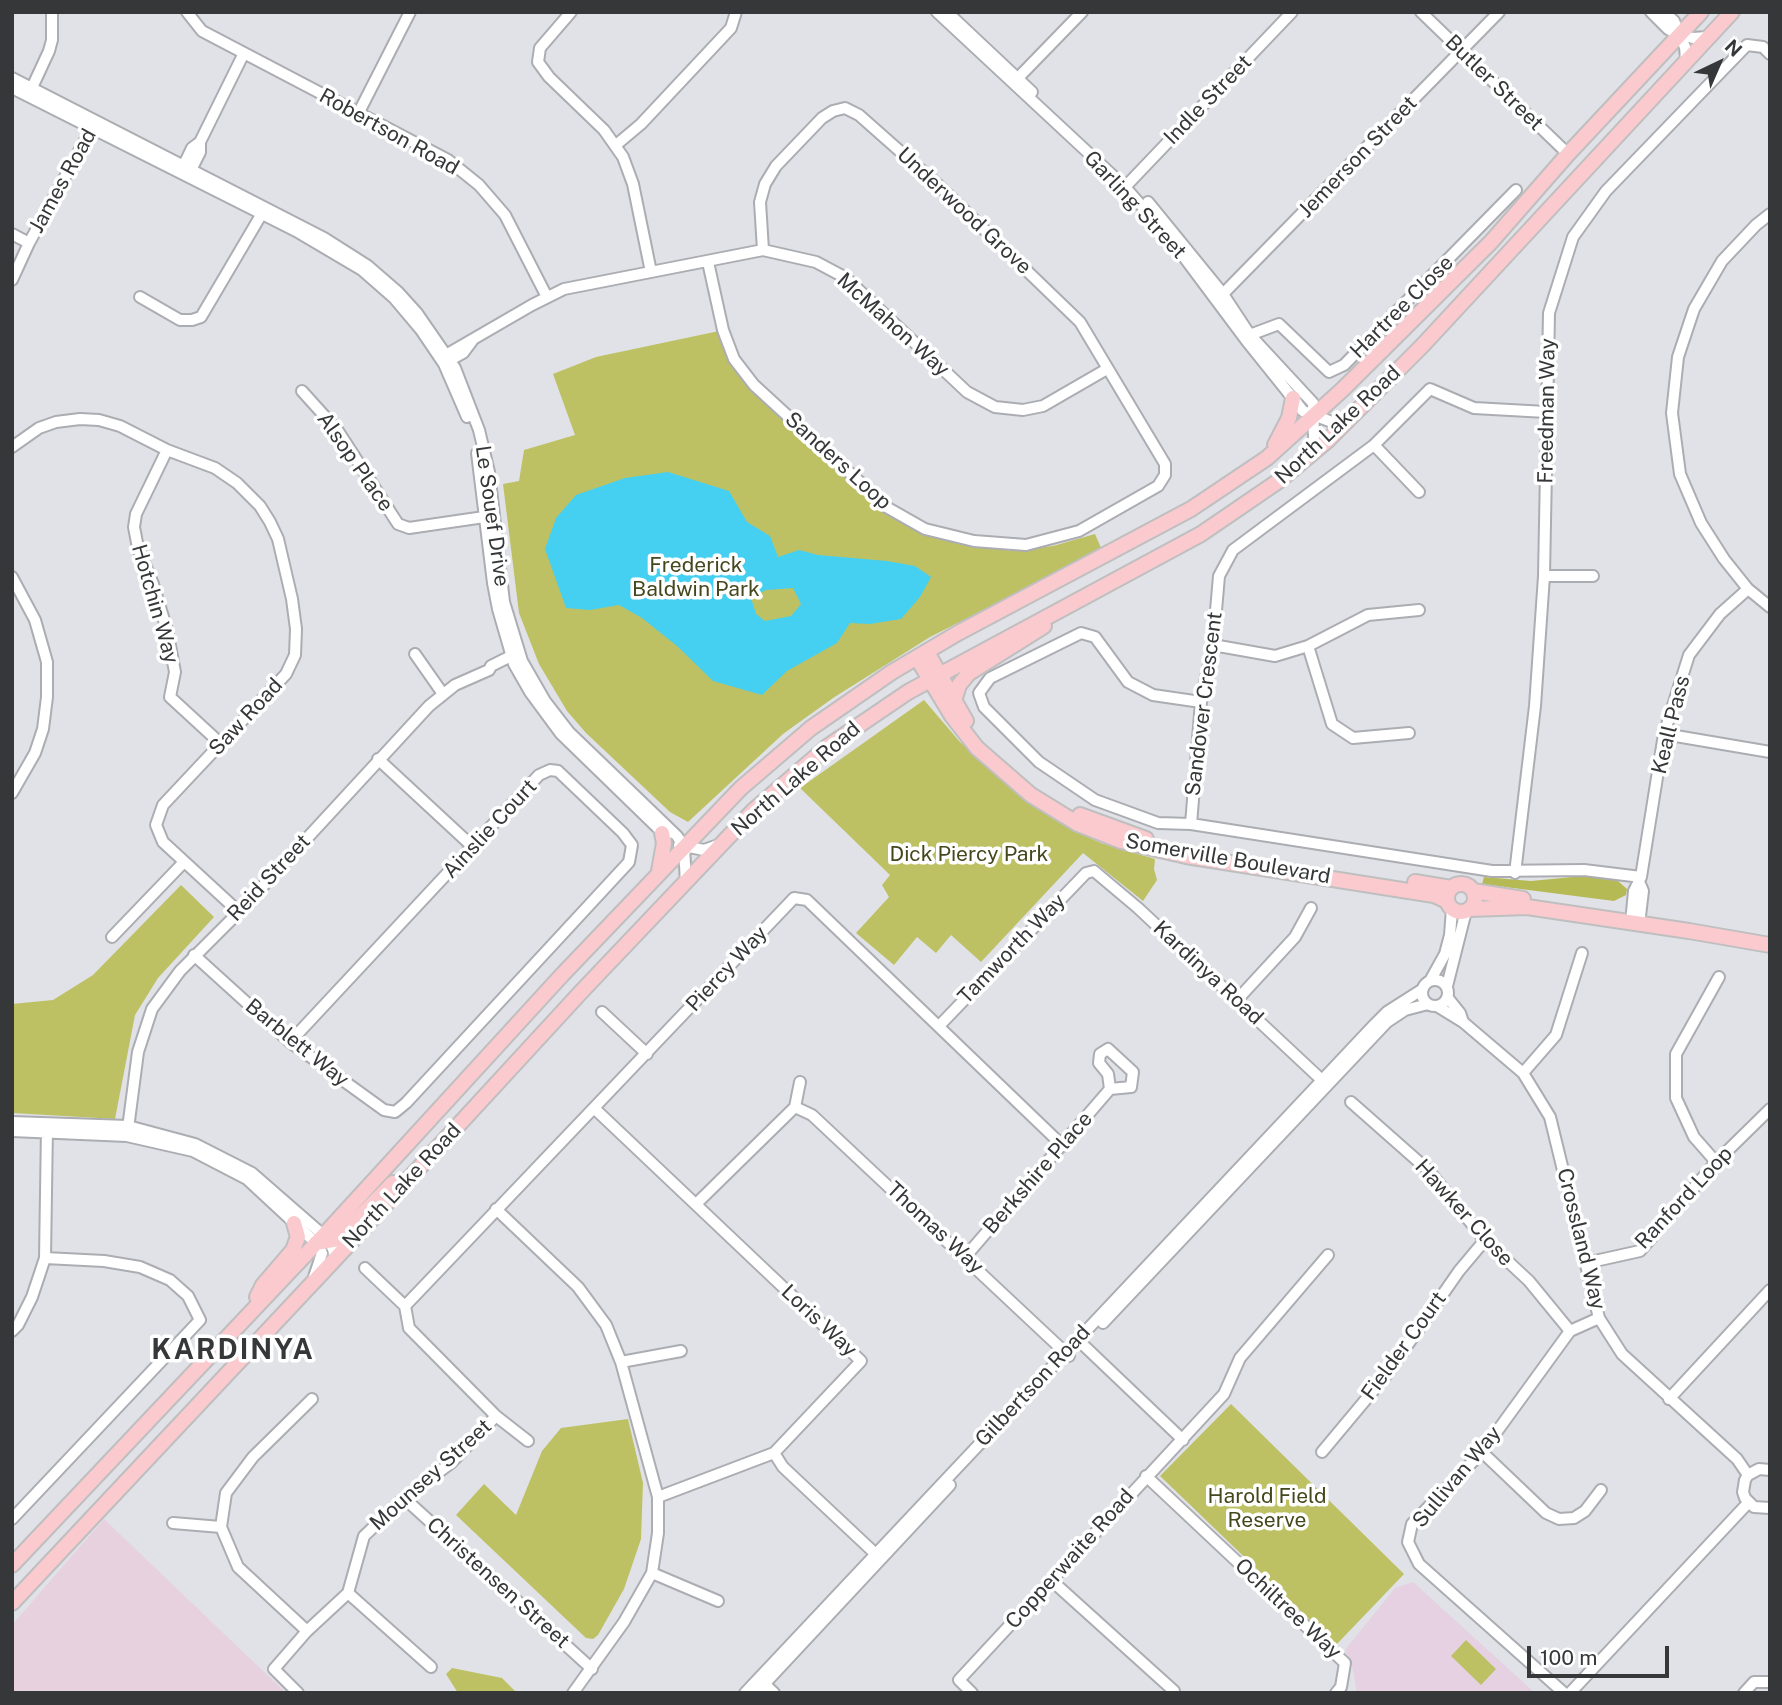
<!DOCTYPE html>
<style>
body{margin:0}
#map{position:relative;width:1782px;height:1705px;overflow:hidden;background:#e0e2e7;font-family:"Public Sans",sans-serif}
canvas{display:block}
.frame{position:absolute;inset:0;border:14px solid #363739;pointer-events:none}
.north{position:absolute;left:1684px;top:28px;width:70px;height:70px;-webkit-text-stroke:5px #fff;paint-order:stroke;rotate:44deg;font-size:19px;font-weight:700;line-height:28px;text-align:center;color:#363739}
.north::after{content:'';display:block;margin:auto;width:24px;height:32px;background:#363739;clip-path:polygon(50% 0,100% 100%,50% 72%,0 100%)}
.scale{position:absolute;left:1527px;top:1646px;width:142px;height:32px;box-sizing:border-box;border:4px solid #363739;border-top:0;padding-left:9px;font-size:21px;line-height:24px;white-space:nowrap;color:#363739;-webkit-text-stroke:5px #fff;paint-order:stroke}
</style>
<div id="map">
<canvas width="1782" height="1705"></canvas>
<div class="frame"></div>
<div class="north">N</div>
<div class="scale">100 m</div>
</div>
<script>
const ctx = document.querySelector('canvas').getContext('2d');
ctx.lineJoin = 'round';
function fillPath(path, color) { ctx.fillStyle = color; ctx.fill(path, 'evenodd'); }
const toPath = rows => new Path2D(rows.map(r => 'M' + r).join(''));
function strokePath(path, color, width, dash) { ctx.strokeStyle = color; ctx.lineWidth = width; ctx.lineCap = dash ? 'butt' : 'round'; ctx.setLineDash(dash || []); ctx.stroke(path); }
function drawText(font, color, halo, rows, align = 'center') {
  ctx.font = font + ' "Public Sans",sans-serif'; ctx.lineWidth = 7; ctx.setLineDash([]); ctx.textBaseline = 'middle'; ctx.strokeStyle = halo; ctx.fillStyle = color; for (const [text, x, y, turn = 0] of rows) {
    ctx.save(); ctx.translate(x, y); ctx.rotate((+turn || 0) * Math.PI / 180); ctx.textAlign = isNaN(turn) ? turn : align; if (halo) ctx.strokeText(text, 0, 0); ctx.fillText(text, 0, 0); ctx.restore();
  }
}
fillPath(toPath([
 [104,1519,286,1693,12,1693,12,1625]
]), '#e7d1de');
fillPath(toPath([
 [1413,1582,1535,1693,1357,1693,1353,1670,1345,1650,1395,1588]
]), '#e5d1e1');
fillPath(toPath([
 [719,331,733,367,809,442,922,533,1011,551,1053,546,1095,534,1102,550,930,637,833,698,783,734,688,822,670,812,586,733,567,711,539,664,519,613,503,484,519,481,524,450,575,435,553,374,596,357],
 [924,700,960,742,1041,810,1073,830,1101,843,1155,859,1154,869,1157,880,1143,901,1083,853,981,962,951,935,936,953,917,937,894,965,856,933,889,897,882,885,890,875,800,788],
 [181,885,214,917,158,978,135,1015,115,1119,12,1113,12,1004,53,1000,93,975],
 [1231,1404,1404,1574,1336,1645,1160,1476],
 [628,1419,643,1483,641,1539,624,1589,598,1635,593,1639,586,1638,456,1515,484,1484,516,1515,542,1451,561,1428],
 [1466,1640,1496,1669,1481,1685,1451,1656],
 [452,1668,502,1678,517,1693,458,1693,446,1674]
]), '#bdc163');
fillPath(toPath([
 [1583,876,1618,881,1627,889,1626,895,1614,901,1482,884,1484,877,1531,881]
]), '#b6ba54');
fillPath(toPath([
 [668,472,729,491,747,522,770,536,778,557,799,550,818,555,887,561,915,566,931,577,920,597,901,619,870,624,850,623,837,643,787,671,762,695,713,681,677,646,642,618,619,605,590,610,566,608,545,549,556,518,576,495,625,478],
 [793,588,801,604,791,616,765,621,756,614,751,598,766,590]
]), '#45d0f2');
const minor = toPath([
 [187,12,202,31,448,160,479,185,505,215,547,297],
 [571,12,540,48,538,62,549,77,604,130,623,157,633,184,651,272],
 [937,12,1125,187,1169,237,1246,340,1303,411,1332,422,1349,417],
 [947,12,1032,92],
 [1421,12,1568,154],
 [1651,12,1668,29,1680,35,1693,38,1708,37],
 [1664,12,1674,21,1685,47,1686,59],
 [12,78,324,238,368,266,398,292,417,313,455,368,479,430,489,472,504,602,522,661,545,701,569,732,677,836,684,847,686,883],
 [1015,81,1082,12],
 [12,88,296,231,362,270,394,298,421,330,444,364,467,417],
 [30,92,49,51,52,40,52,12],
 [358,114,410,12],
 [616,145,641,124,731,28,736,12],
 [181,171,192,148,200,142,243,55],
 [190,172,200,152,200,142],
 [1125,187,1292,12],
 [1148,202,1223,294,1250,335,1313,403,1314,438,1310,455],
 [1770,214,1756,225,1722,261,1694,309,1678,357,1672,413,1680,474,1701,523,1724,559,1748,589,1770,607],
 [12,234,29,243],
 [708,262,723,330,734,359,754,385,888,508,925,529,974,541,1026,545,1079,531,1158,486,1165,475,1165,464,1080,322,937,184,859,115,845,108,833,111,822,118,776,166,765,184,760,202,763,250],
 [12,280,29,243,95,122],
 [140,297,180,320,192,320,201,317,264,210],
 [1219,298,1499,12],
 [1247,336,1279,324,1329,372,1344,365,1516,190],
 [444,356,532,305,564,289,763,250,816,262,846,278,967,392,995,407,1023,410,1043,406,1107,369],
 [445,363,463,353,472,341],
 [302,391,338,431,398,524,409,528,491,516],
 [1546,412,1474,408,1430,389,1374,445,1233,550,1219,576,1213,645,1201,702,1191,824,1492,871,1584,870,1641,877],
 [1374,445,1419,492],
 [12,447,39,428,56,422,80,419,99,420,120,426,167,450,215,468,237,483,260,506,270,522,278,539,292,599,296,629,295,655,286,674,163,805,156,825,163,842,239,912],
 [167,450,136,514,134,527,138,548,153,584,167,630,175,672,170,697,220,743],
 [477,453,493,583,498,609,514,664,530,692,561,734,666,836],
 [1544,576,1593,576],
 [12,577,35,620,47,662,47,697,43,729,35,753,12,793],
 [1213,645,1275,656,1308,646,1368,615,1419,610],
 [1308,646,1332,724,1353,738,1409,733],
 [415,654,443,694],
 [1664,734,1770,752],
 [378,759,473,847],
 [1191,824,1158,823,1095,800,1039,762,984,707,979,693,990,678,1081,633,1095,637,1128,682,1153,695,1201,702],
 [679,845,704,850,721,844],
 [1515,873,1535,706,1544,576,1549,313,1573,237,1606,191,1747,45,1763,47,1770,54],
 [1631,923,1634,891,1641,877,1664,734,1689,655,1720,614,1748,589],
 [1639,924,1643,891,1640,884],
 [112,937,184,862],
 [194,955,290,1042,384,1110,395,1112,406,1103,629,862,632,845,623,833,558,771,550,770,539,775,290,1042],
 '1422 993a13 13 0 1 1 26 0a13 13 0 1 1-26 0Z',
 [1430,981,1445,954,1450,935,1452,909],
 [1447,986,1466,911],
 [1448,998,1460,1013,1463,1022],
 [1237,1000,1295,937,1311,908],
 [1437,1006,1463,1022,1523,1073,1550,1117,1599,1318,1622,1354,1737,1459,1748,1475],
 [602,1012,647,1054],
 [939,1026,1086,873,1094,871,1138,908,1325,1083],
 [1523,1073,1556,1035,1582,953],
 [1351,1102,1428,1170,1485,1240,1529,1281,1570,1331],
 [795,1107,812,1115,1069,1356],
 [595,1109,861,1361,774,1453,658,1497],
 [12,1122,128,1126,195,1144,252,1173,330,1241,336,1258],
 [12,1131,127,1136,193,1151,247,1179,316,1243,322,1253,313,1280],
 [127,1136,138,1052,152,1009,180,971,239,912,429,706,455,685,489,670,491,666,517,653],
 [1716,1162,1694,1137,1676,1098,1676,1054,1719,977],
 [696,1204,795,1107,800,1082],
 [496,1209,578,1287,606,1325,621,1362,658,1497,658,1533,652,1573,624,1622,573,1693],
 [966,1256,1110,1089,1108,1074,1099,1063,1100,1054,1108,1049,1133,1072,1131,1087,1110,1089],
 [1586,1263,1640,1251,1716,1162,1770,1109],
 [365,1268,405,1306,409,1328,496,1416,528,1441],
 [405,1306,794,898,807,900,1063,1146],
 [1103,1323,1387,1022,1405,1010,1428,1004],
 [12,1331,18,1325,32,1297,45,1258,47,1127],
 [1077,1339,1183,1440],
 [621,1362,681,1351],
 [1669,1399,1770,1290],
 [1322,1452,1388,1373,1459,1271,1485,1240],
 [1482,1452,1546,1513,1559,1519,1574,1518,1585,1511,1601,1490],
 [774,1453,783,1467,881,1559],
 [1770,1470,1759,1469,1748,1475,1745,1480,1743,1492,1745,1498,1754,1507,1770,1508],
 [1146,1476,1345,1663,1341,1687,1336,1693],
 [404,1498,592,1669],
 [12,1519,200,1320,188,1296,170,1280,140,1267,104,1261,45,1258],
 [173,1523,221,1527],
 [652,1573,718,1601],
 [1051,1580,1174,1691],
 [348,1593,431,1667],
 [307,1631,238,1567,221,1527,226,1493,253,1457,312,1399],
 [760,1680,774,1693],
 [298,1693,274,1669,307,1631,348,1593,364,1536,404,1498,451,1463,496,1416],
 [745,1693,1374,1025,1387,1012,1423,989],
 [756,1693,950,1485],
 [972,1693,959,1680,1224,1394,1240,1358,1328,1255],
 [1564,1693,1419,1564,1408,1542,1412,1524,1482,1452,1570,1331,1599,1318],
 [1570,1693,1748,1503],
 [1744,1693,1754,1682,1770,1682]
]);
const major = toPath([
 [1275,445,1289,418,1293,398],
 [927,652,966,721],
 [917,658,952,716,977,748,1031,795,1078,824,1121,841,1186,856,1434,895,1447,901],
 [954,701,959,685,969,673,1044,626],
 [1080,815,1146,839],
 [659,871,664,843,662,833],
 [1415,882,1451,888],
 '1447 898a14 14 0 1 1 28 0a14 14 0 1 1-28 0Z',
 [1473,891,1523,899],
 [1470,909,1527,907,1689,931,1770,945],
 [316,1243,338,1239,393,1183],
 [257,1297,263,1285,293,1250,298,1237,294,1223],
 [12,1565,324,1235,562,975,741,788,811,728,892,672,958,633,1191,509,1267,458,1342,390,1491,242,1568,154,1701,12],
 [12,1603,336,1258,581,992,754,810,827,747,908,692,1201,534,1280,480,1328,440,1422,346,1732,12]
]);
strokePath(minor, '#abadb2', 14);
strokePath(major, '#bfbfc0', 18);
strokePath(minor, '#fff', 10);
strokePath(major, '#facace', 14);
drawText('21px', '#363739', '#fff', [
 ["Butler Street",1494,83,44],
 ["Indle Street",1208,100,-46],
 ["Robertson Road",389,132,29],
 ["Jemerson Street",1358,157,-46],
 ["James Road",63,181,-61],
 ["Garling Street",1135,205,47],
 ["Underwood Grove",964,211,43],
 ["Hartree Close",1402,307,-45],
 ["McMahon Way",893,325,42],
 ["Freedman Way",1547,411,-89],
 ["North Lake Road",1338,425,-43],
 ["Sanders Loop",838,461,42],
 ["Alsop Place",355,462,55],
 ["Le Souef Drive",492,516,82],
 ["Hotchin Way",155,604,74],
 ["Sandover Crescent",1204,704,-83],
 ["Saw Road",246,717,-47],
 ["Keall Pass",1671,725,-76],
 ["North Lake Road",796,779,-41],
 ["Ainslie Court",490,829,-47],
 ["Somerville Boulevard",1228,859,10],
 ["Reid Street",269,878,-47],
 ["Tamworth Way",1012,949,-46],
 ["Piercy Way",727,969,-47],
 ["Kardinya Road",1208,973,43],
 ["Barblett Way",297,1043,39],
 ["Berkshire Place",1038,1173,-49],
 ["North Lake Road",402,1186,-47],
 ["Ranford Loop",1684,1198,-47],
 ["Hawker Close",1464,1213,48],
 ["Thomas Way",935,1228,43],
 ["Crossland Way",1581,1239,76],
 ["Loris Way",819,1321,43],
 ["Fielder Court",1404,1346,-54],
 ["Gilbertson Road",1033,1386,-47],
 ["Mounsey Street",431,1475,-42],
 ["Sullivan Way",1457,1477,-50],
 ["Copperwaite Road",1070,1559,-48],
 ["Christensen Street",498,1583,42],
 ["Ochiltree Way",1288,1609,43]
]);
drawText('21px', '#45471c', '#fff', [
 ["Frederick",696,566],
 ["Baldwin Park",696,590],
 ["Dick Piercy Park",969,855],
 ["Harold Field",1267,1497],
 ["Reserve",1267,1521]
]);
ctx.letterSpacing = '2px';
drawText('bold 28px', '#363739', '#fff', [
 ["KARDINYA",233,1350]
]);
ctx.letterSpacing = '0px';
</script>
